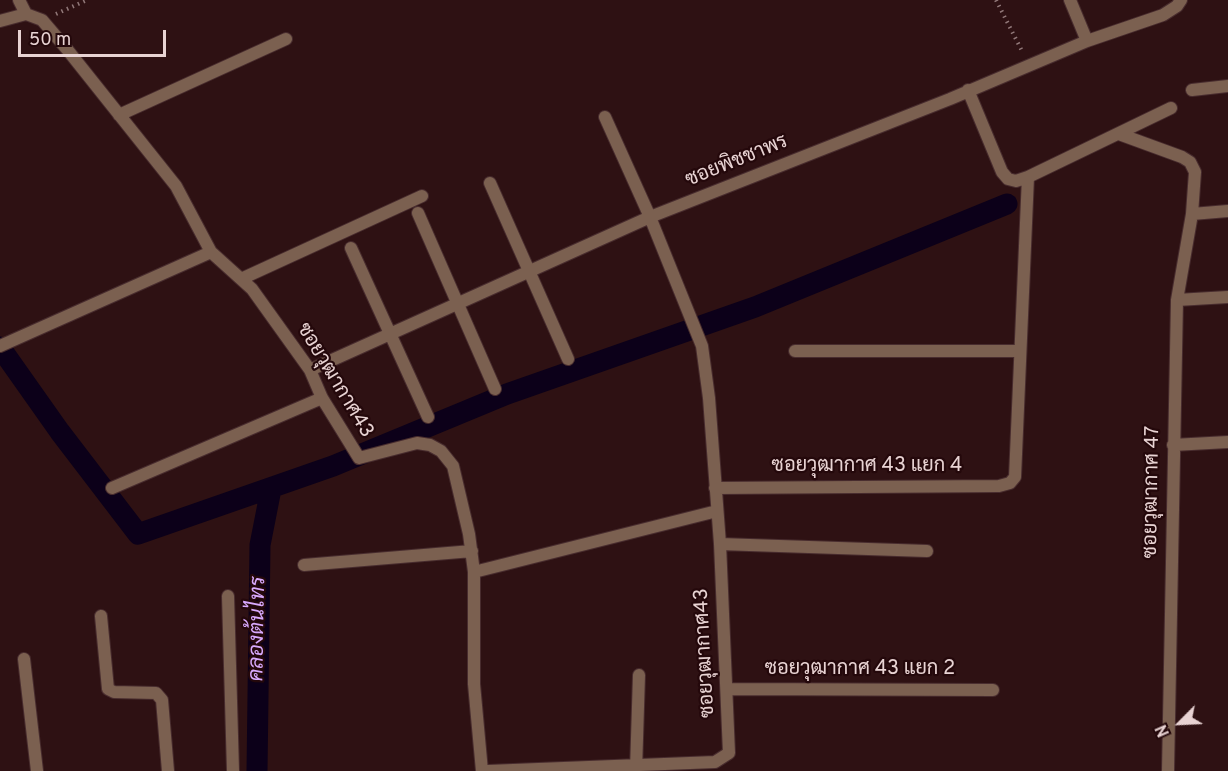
<!DOCTYPE html>
<meta charset="utf-8">
<style>
body{margin:0}
#map{position:relative;width:1228px;height:771px;overflow:hidden;background:#2e1113;font-family:Overpass,sans-serif}
canvas{display:block}
.north{position:absolute;left:1150px;top:693px;width:60px;height:60px;-webkit-text-stroke:4px #24080b;paint-order:stroke;rotate:246deg;font-size:16px;font-weight:700;line-height:24px;text-align:center;color:#e8d3d3}
.north::after{content:'';display:block;margin:auto;width:21px;height:27px;background:#e8d3d3;clip-path:polygon(50% 0,100% 100%,50% 72%,0 100%)}
.scale{position:absolute;left:18px;top:30px;width:148px;height:27px;box-sizing:border-box;border:3px solid #e8d3d3;border-top:0;padding-left:8px;font-size:18px;line-height:21px;white-space:nowrap;color:#e8d3d3;-webkit-text-stroke:4px #24080b;paint-order:stroke}
</style>
<div id="map">
<canvas width="1228" height="771"></canvas>
<div class="north">N</div>
<div class="scale">50 m</div>
</div>
<script>
const ctx = document.querySelector('canvas').getContext('2d');
ctx.lineJoin = 'round';
const toPath = rows => new Path2D(rows.map(r => 'M' + r).join(''));
function strokePath(path, color, width, dash) { ctx.strokeStyle = color; ctx.lineWidth = width; ctx.lineCap = dash ? 'butt' : 'round'; ctx.setLineDash(dash || []); ctx.stroke(path); }
function drawText(font, color, halo, rows, align = 'center') {
  ctx.font = font + ' Overpass,Sarabun,sans-serif'; ctx.lineWidth = 4.5; ctx.setLineDash([]); ctx.textBaseline = 'middle'; ctx.strokeStyle = halo; ctx.fillStyle = color; for (const [text, x, y, turn = 0] of rows) {
    ctx.save(); ctx.translate(x, y); ctx.rotate((+turn || 0) * Math.PI / 180); ctx.textAlign = isNaN(turn) ? turn : align; if (halo) ctx.strokeText(text, 0, 0); ctx.fillText(text, 0, 0); ctx.restore();
  }
}
strokePath(toPath([
 [0,347,60,432,138,534,333,466,507,394,755,307,1007,204],
 [257,771,260,545,271,489]
]), '#0c0019', 21);
const street = toPath([
 [19,0,26,14],
 [1070,0,1087,41],
 [0,21,26,14,42,20,66,48,176,186,211,252,252,289,310,370,322,398,359,458,417,443,430,445,441,451,453,466,469,534,474,572,474,684,482,771],
 [1192,90,1228,86],
 [119,115,286,39],
 [1119,134,1182,157,1190,162,1195,172,1192,214,1177,300,1168,771],
 [1028,177,1171,108],
 [490,183,568,359],
 [418,213,495,389],
 [1192,214,1228,211],
 [351,248,428,417],
 [241,279,422,196],
 [1177,300,1228,297],
 [0,346,211,252],
 [795,351,1020,351],
 [310,370,650,217,950,99,1087,41,1163,15,1177,6,1181,0],
 [1173,445,1228,442],
 [112,488,322,398],
 [715,488,999,486,1010,483,1015,477,1028,177,1016,181,1008,179,1002,172,968,90],
 [720,544,927,551],
 [304,565,472,551],
 [474,572,717,511],
 [228,596,233,771],
 [101,616,108,689,114,692,156,693,162,700,168,771],
 [24,659,37,771],
 [727,689,993,690],
 [636,770,639,675],
 [488,771,715,762,729,753,720,544,709,398,702,346,650,217,605,117]
]);
strokePath(street, '#482c2e', 14);
strokePath(toPath([
 [996,0,1023,53],
 [56,14,87,0]
]), '#917879', 4, [1.5, 4.5]);
strokePath(street, '#7b6050', 12);
drawText('20px', '#e8d3d3', '#24080b', [
 ["ซอยพิชชาพร",737,162,-22],
 ["ซอยวุฒากาศ43",334,381,59],
 ["ซอยวุฒากาศ 43 แยก 4",867,467],
 ["ซอยวุฒากาศ 47",1153,492,-89],
 ["ซอยวุฒากาศ43",706,653,-93],
 ["ซอยวุฒากาศ 43 แยก 2",860,670]
]);
drawText('italic 21px', '#d8a9fd', '#24080b', [
 ["คลองต้นไทร",259,629,-89]
]);
</script>
